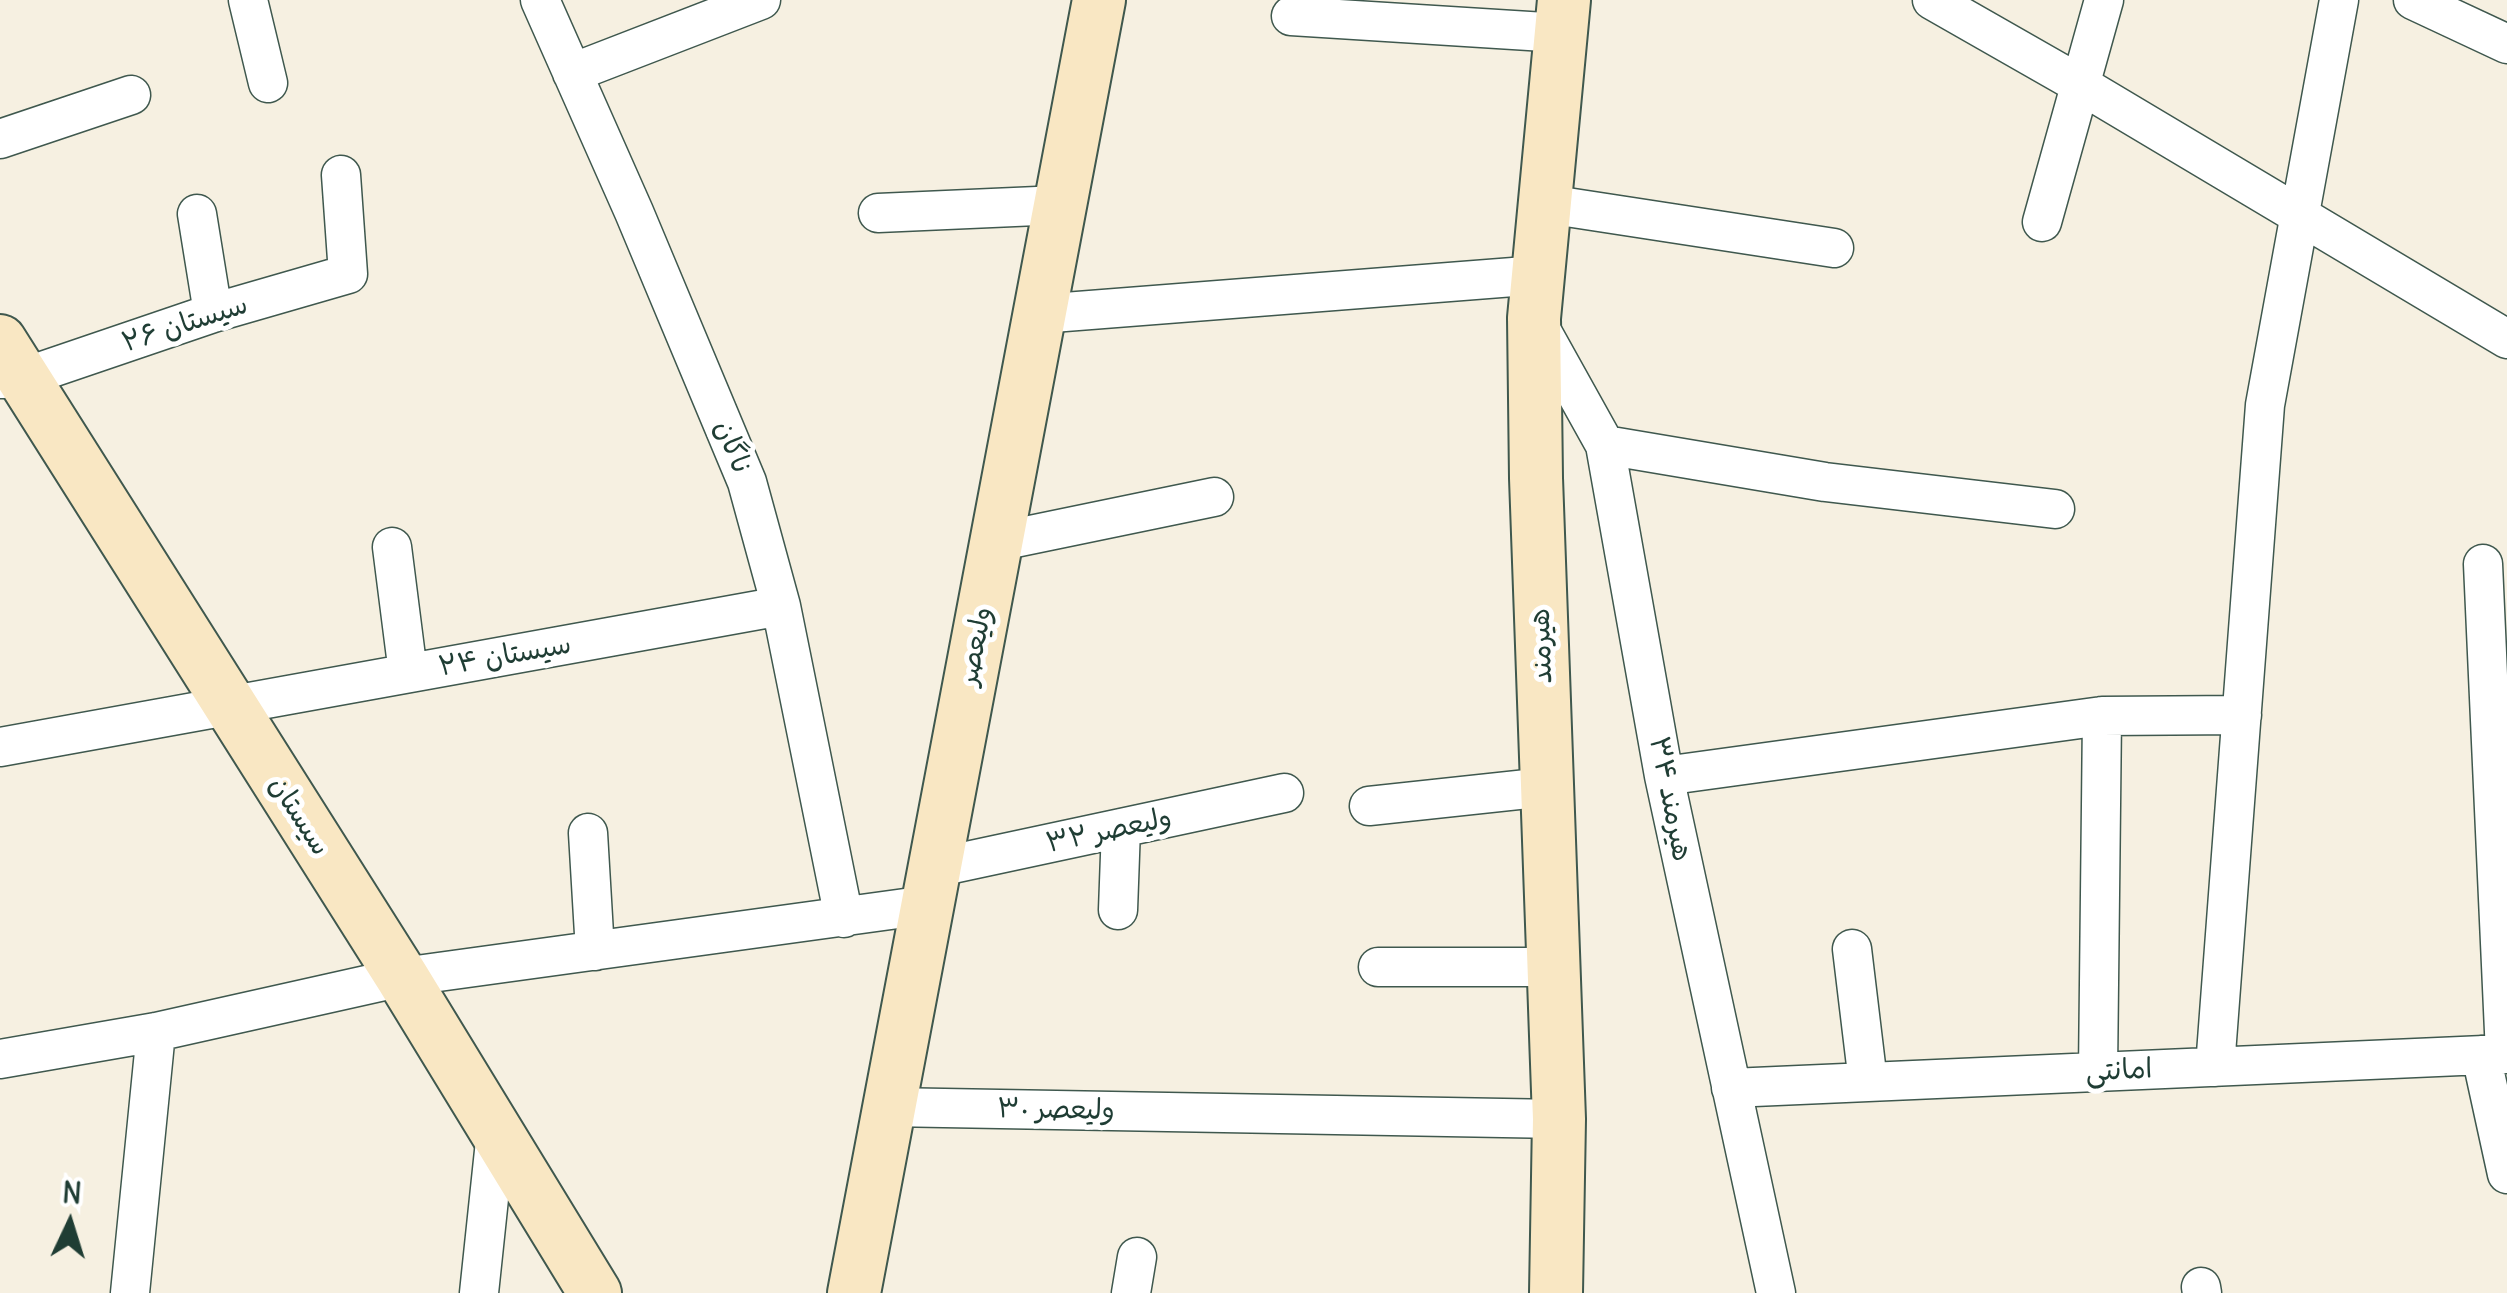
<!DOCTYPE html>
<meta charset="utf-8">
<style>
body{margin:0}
#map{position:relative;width:2507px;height:1293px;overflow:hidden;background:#f6f0e1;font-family:Delius,sans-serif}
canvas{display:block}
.north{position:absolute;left:20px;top:1173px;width:100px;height:100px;-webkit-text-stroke:8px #fff;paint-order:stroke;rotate:4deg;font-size:28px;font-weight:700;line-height:40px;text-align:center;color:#1f3d34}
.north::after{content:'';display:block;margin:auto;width:35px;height:45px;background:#1f3d34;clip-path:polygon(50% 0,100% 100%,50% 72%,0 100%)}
</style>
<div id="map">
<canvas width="2507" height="1293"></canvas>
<div class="north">N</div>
</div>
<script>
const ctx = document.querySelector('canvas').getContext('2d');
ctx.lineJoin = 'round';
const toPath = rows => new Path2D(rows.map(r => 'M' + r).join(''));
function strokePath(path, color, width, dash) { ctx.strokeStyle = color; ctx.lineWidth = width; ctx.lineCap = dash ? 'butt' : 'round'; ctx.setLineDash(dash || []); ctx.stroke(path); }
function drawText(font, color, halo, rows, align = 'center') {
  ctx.font = font + ' Delius,"Playpen Sans Arabic",sans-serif'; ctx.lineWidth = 10; ctx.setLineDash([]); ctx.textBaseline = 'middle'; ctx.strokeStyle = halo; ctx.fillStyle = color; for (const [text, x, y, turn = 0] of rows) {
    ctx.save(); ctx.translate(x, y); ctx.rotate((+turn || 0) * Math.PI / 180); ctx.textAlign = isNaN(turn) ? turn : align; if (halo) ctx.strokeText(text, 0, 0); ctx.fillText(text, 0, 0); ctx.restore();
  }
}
const street = toPath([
 [248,0,268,83],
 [540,0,634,212,747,482,781,606,844,918],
 [1932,0,2081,85,2507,339],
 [2413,0,2507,44],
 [1291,16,1561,33],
 [572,73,761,0],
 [0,139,131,95],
 [1547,204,1834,248],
 [878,213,1060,205],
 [197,214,213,313],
 [2042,222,2104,0],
 [1039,314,1539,275],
 [1536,321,1605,445,1664,776,1776,1293],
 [2,379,22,378,213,313,348,274,341,175],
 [1605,445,1825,482,2055,509],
 [996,542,1214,497],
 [392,547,408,673],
 [2483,564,2505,1054],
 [0,747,781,606],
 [1664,776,2102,716,2242,715],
 [1369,806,1546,787],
 [588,833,595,951],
 [934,868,1284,793],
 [1118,910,1121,828],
 [1852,949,1868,1082],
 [1378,967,1553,967],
 [2481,1055,2507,1174],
 [0,1059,156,1032,402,977,927,905],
 [2215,1067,2265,405,2339,0],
 [2098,1072,2102,716],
 [1731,1088,2507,1054],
 [888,1107,1559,1119],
 [2201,1287,2202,1293],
 [130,1293,156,1032],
 [479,1293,496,1132],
 [1131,1293,1137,1257]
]);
const secondary = toPath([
 [0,341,402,977,595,1293],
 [854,1293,1099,0],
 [1556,1293,1559,1119,1536,478,1534,318,1564,0]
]);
strokePath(street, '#3f584e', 41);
strokePath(secondary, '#3f584e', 56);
strokePath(street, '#fff', 38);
strokePath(secondary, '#f9e7c3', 52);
drawText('28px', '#1f3d34', '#fff', [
 ["سیستان ۲۶",185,324,-18],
 ["ناگان",732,447,68],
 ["ولیعصر",976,646,-79],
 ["هیرمند",1542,646,-92],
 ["سیستان ۲۴",505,656,-10],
 ["هیرمند ۳۴",1670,799,79],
 ["سیستان",299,816,57],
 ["ولیعصر ۳۲",1109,831,-12],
 ["امانتی",2119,1071,-3],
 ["ولیعصر ۳۰",1056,1110,1]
]);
</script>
